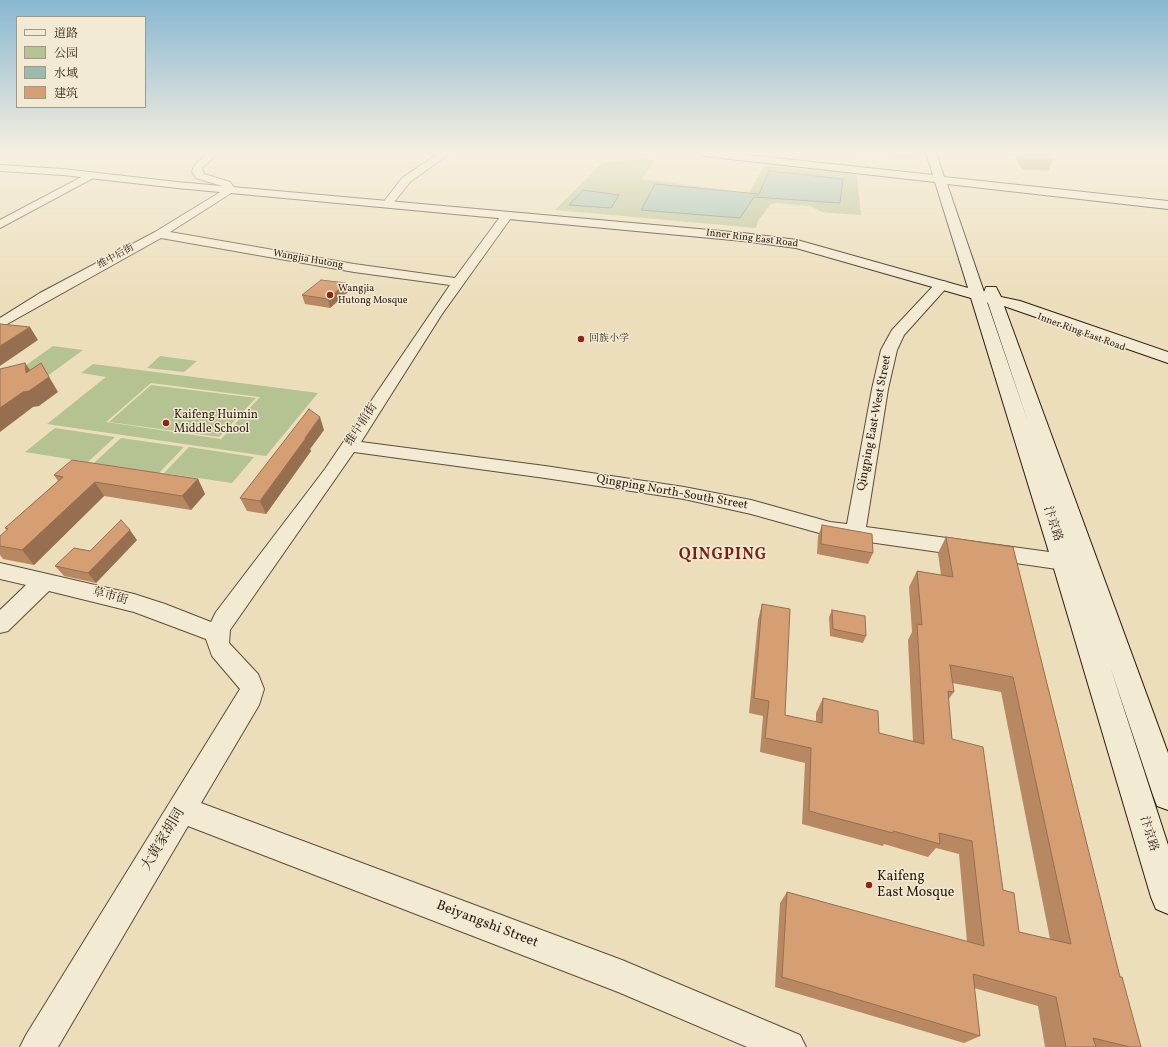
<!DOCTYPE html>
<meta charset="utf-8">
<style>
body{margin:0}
#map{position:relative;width:1168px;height:1047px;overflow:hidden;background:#ecdebb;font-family:Vollkorn,"Noto Serif SC",serif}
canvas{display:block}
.legend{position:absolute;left:16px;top:16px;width:130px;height:92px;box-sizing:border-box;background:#f3ead3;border:1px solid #a49786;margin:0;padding:5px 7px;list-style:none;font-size:12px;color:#2d1b12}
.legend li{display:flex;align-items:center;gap:8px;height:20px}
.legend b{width:20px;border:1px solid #a49786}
</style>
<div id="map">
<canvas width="1168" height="1047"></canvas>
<ul class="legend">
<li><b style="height:5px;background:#f3ead3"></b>道路</li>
<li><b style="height:11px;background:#b5c292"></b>公园</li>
<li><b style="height:11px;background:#99bcaf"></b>水域</li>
<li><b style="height:11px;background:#d69e73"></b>建筑</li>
</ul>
</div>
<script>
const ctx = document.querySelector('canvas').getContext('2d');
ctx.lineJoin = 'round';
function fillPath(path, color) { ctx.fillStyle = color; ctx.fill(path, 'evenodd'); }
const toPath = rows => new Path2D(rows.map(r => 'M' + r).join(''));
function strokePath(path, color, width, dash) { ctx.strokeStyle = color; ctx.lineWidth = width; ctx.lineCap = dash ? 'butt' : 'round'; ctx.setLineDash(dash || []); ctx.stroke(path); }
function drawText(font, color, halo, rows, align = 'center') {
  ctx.font = font + ' Vollkorn,"Noto Serif SC",serif'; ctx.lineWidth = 3; ctx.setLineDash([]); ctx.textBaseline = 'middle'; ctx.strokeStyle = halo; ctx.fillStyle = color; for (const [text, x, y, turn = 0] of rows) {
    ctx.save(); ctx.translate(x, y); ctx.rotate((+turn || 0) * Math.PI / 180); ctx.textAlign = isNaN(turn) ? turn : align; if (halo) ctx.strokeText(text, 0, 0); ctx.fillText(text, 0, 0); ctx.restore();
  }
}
fillPath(toPath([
 [856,153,912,153,913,159,877,155],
 [640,159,653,160,654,162,642,179,749,193,764,166,766,166,854,174,857,176,861,215,831,213,822,212,810,206,775,203,771,204,758,221,756,228,555,210,602,163],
 [53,346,83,350,46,377,15,373],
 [160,356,197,361,184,372,147,368],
 [93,364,318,393,266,456,47,424,106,377,81,373],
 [151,383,259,397,260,397,221,439,106,422],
 [151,385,256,398,219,437,109,422],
 [55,428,115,437,88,462,25,452],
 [121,438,184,447,159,473,94,463],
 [189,447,254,457,232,483,164,473]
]), '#b5c292');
const water = toPath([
 [769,171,843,179,840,203,754,197,740,218,641,210,655,184,759,194,769,171],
 [583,190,619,195,611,208,569,205,583,190]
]);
fillPath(water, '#99bcaf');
strokePath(water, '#6e7c70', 1);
const street = toPath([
 [207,153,218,153,202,168,204,174,230,182,236,190,170,232,354,264,455,278,503,213,511,213,513,215,442,314,361,442,545,466,684,487,751,500,830,522,847,524,872,389,881,350,892,330,937,282,942,281,947,282,949,285,904,335,897,350,888,389,866,527,1064,554,1071,556,1075,562,1071,568,1064,570,855,540,830,536,751,514,684,499,545,478,354,452,230,630,229,643,258,674,264,689,259,705,201,803,622,960,800,1035,806,1047,747,1047,618,992,188,826,58,1047,20,1047,26,1035,240,689,212,656,206,639,134,612,49,591,8,631,0,633,0,610,26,585,0,579,0,563,134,594,165,604,211,622,216,612,325,469,450,285,354,272,161,238,0,328,0,318,40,293,155,232,222,191,220,189,222,186,196,178,192,172,194,166,207,153],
 [439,153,450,153,410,182,391,206,383,206,382,204,402,178,439,153],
 [91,172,96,175,95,177,0,228,0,220,91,172]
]);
const secondary = toPath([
 [698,153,730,153,933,175,926,153,936,153,944,177,1168,201,1168,209,947,184,984,292,986,287,996,287,1001,297,1020,301,1168,352,1168,363,1004,306,1168,753,1168,810,1157,806,1153,795,1110,666,1168,845,1168,914,1156,909,1151,897,1052,562,971,298,796,248,743,241,177,188,63,175,0,171,0,165,63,169,177,182,743,233,797,240,968,288,935,182,703,156,698,153],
 [987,302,988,303,1028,422,987,302]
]);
strokePath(street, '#5d4c3c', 2);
strokePath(secondary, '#2d1b12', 2);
fillPath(street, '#f3ead3');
fillPath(secondary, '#f3ead3');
fillPath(toPath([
 [1000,153,1048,153,1053,160,1048,171,1022,169,1014,155,1000,154],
 [348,292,330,308,305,304,302,295],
 [324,430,310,449,311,451,266,514,247,511,240,498],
 [54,475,198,479,205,494,191,510,104,496,34,565,3,559,0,555,0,536,7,530,5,528,58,481],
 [822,525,873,553,868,564,817,554,818,536],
 [946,537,1013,547,1120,977,1141,1047,1045,1047,1038,1006,974,988,980,1036,964,1043,775,987,780,903,787,892,967,942,959,854,936,848,928,857,884,844,883,846,802,824,805,763,760,752,763,716,749,713,758,620,762,604,785,715,816,722,816,713,823,698,879,733,913,742,908,640,912,632,909,587,917,571,941,575,938,553],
 [952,683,1001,692,1050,939,1019,932,1003,890,952,739,948,700,954,692],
 [137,540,96,583,64,576,55,566,90,551],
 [832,610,866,636,863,643,830,636,829,617]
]), '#b88863');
fillPath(toPath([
 [346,283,348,292,330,308,328,299],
 [30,327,38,340,0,366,0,346],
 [25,363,35,377,41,363,58,392,39,406,33,407,0,432,0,408,26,373],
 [320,417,324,430,310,449,311,451,266,514,260,501],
 [198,479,205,494,191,510,182,496],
 [95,482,104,496,34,565,22,550],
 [130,530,137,540,96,583,88,573]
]), '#966f50');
const building = toPath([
 [1024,153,1048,153,1053,160,1027,158,1024,153],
 [321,280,346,283,328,299,302,295,321,280],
 [0,324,30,327,0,346,0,324],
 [25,363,26,373,41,363,49,377,29,391,23,392,0,408,0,369,25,363],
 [309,409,320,417,305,438,306,438,260,501,240,498,309,409],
 [72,460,198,479,182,496,95,482,22,550,0,546,0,536,8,529,5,528,63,477,54,475,72,460],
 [121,520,130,530,88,573,55,566,74,548,90,551,121,520],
 [822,525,872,534,873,553,821,544,822,525],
 [946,537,1013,547,1120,977,1122,977,1141,1047,1130,1047,1093,1038,1096,1047,1066,1047,1056,997,973,974,980,1036,782,977,787,892,984,946,972,841,939,833,940,844,893,831,893,833,809,811,811,748,765,738,769,701,754,698,762,604,790,609,785,715,822,723,823,698,878,711,879,733,924,744,917,624,922,625,917,571,953,577,946,537],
 [950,665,1013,677,1071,944,1019,932,1014,893,1003,890,983,747,952,739,948,691,954,692,950,665],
 [832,610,865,616,866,636,833,629,832,610]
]);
fillPath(building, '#d69e73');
strokePath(building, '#966f50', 1);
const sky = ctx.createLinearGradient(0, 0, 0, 299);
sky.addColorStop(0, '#88b7d1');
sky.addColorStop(0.51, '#f6f0e0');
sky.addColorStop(1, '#f6f0e000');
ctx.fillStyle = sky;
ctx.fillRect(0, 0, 1168, 299);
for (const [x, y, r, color] of [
 [330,295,4,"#8f2418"],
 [581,339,4,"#8f2418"],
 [166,423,4,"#8f2418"],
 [869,885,4,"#8f2418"]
]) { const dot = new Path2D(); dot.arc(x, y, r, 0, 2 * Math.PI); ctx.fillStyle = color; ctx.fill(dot); strokePath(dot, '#f3ead3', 1.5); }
drawText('10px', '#2d1b12', '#f3ead3', [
 ["Inner Ring East Road",752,239,7],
 ["维中后街",116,257,-29],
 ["Wangjia Hutong",308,260,10],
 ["Inner Ring East Road",1081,333,20]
]);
drawText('10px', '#2d1b12', '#f3ead3', [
 ["Wangjia",338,289],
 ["Hutong Mosque",338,301],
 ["回族小学",589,339]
], 'left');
drawText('12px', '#2d1b12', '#f3ead3', [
 ["Kaifeng Huimin",174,416],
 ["Middle School",174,430]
], 'left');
drawText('12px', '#2d1b12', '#f3ead3', [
 ["Qingping East-West Street",875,423,-79],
 ["维中前街",362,425,-57],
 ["Qingping North-South Street",672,493,10],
 ["汴京路",1052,524,72],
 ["草市街",110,597,15],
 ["汴京路",1148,834,73]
]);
drawText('14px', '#2d1b12', '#f3ead3', [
 ["大黄家胡同",164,840,-59],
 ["Beiyangshi Street",487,925,21]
]);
drawText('14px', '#2d1b12', '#f3ead3', [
 ["Kaifeng",877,877],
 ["East Mosque",877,893]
], 'left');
ctx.letterSpacing = '1px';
drawText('bold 16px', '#7a1f14', '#f3ead3', [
 ["QINGPING",723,556]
]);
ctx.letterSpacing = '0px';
</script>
